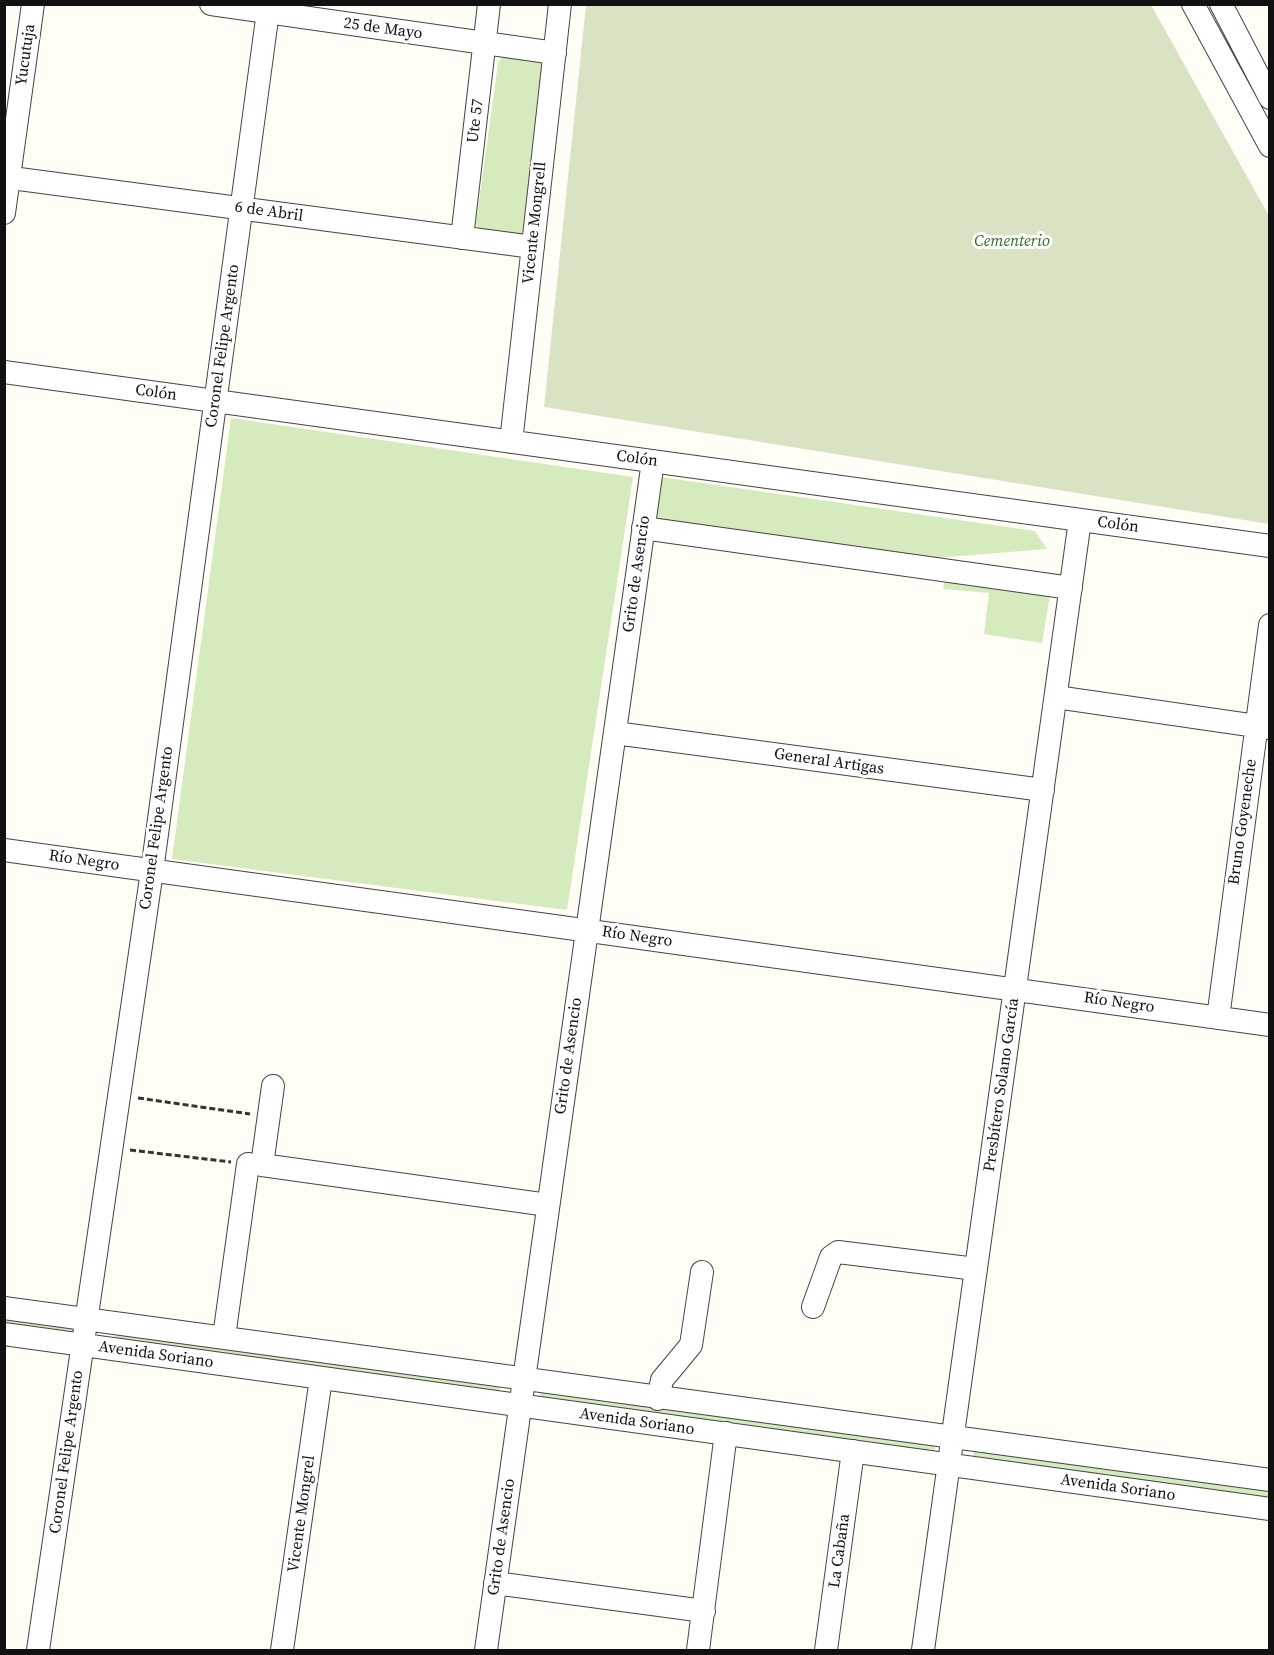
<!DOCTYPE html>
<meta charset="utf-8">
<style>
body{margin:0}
#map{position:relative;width:1274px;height:1655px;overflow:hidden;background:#fffdf5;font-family:"Source Serif 4",serif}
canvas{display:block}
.frame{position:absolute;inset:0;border:6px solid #111;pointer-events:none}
</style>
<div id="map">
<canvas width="1274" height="1655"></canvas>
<div class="frame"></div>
</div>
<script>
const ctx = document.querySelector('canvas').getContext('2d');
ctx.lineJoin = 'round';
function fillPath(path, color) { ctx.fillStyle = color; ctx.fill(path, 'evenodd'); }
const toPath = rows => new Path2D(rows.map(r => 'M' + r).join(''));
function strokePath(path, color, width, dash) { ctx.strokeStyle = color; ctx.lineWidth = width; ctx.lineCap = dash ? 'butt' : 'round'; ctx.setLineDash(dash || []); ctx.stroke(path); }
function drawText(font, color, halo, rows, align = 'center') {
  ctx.font = font + ' "Source Serif 4",serif'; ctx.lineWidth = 6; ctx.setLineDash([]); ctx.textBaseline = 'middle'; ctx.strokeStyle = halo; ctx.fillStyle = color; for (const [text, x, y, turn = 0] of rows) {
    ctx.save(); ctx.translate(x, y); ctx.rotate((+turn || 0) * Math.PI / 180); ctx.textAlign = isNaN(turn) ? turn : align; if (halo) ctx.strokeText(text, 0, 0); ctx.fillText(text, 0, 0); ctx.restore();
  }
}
fillPath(toPath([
 [502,57,548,63,526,233,519,237,478,229,476,223,498,63],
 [231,418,633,477,567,910,172,859],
 [661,477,1035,531,1047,549,923,559,654,524],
 [944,582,1050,595,1042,643,984,634,989,593,943,589],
 [5,1315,75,1325,74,1335,5,1325],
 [116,1332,500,1386,499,1394,115,1339],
 [541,1389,936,1445,934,1454,540,1398],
 [974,1450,1269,1491,1269,1500,973,1460]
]), '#d5ebbd');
fillPath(toPath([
 [586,5,1151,5,1269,216,1269,524,544,407]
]), '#d9e3c4');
const minor = toPath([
 [211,4,555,53],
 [1193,4,1270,146],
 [1221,4,1270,98],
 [4,177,533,247],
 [4,213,33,4],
 [462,238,489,4],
 [4,372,1270,546],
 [511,442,560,4],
 [643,528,1071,588],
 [1056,697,1270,728],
 [615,733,1043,790],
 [4,850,1270,1025],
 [1218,1018,1270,625],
 [273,1086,262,1165,548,1205],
 [813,1307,831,1257,838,1252,976,1269],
 [4,1308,1270,1480],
 [4,1334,1270,1509],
 [224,1337,248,1164],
 [658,1399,662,1380,691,1345,702,1272],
 [495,1583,704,1611],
 [38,1650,152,871,269,4],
 [282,1650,321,1378],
 [486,1650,653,461],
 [698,1650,726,1433],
 [826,1650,853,1451],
 [923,1650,1080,520]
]);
strokePath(minor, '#444', 24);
strokePath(toPath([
 [138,1098,250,1114],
 [130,1150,231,1162]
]), '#333', 3, [6, 3]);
strokePath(minor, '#fff', 22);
drawText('16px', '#111', '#fff', [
 ["25 de Mayo",383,29,8],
 ["Yucutuja",26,55,-82],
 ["Ute 57",476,121,-83],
 ["6 de Abril",269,212,8],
 ["Vicente Mongrell",535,223,-84],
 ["Coronel Felipe Argento",223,346,-82],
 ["Colón",156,393,8],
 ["Colón",637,459,8],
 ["Colón",1118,525,8],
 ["Grito de Asencio",637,574,-82],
 ["General Artigas",829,762,8],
 ["Bruno Goyeneche",1243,822,-82],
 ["Coronel Felipe Argento",157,828,-82],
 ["Río Negro",84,861,8],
 ["Río Negro",637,937,8],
 ["Río Negro",1119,1003,8],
 ["Grito de Asencio",569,1056,-82],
 ["Presbítero Solano García",1002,1085,-82],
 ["Avenida Soriano",156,1355,8],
 ["Avenida Soriano",637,1422,8],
 ["Coronel Felipe Argento",67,1452,-82],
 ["Avenida Soriano",1118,1488,8],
 ["Vicente Mongrel",302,1514,-82],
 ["Grito de Asencio",502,1537,-82],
 ["La Cabaña",840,1551,-82]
]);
drawText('italic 16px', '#2f6b1f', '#fff', [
 ["Cementerio",1012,242]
]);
</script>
